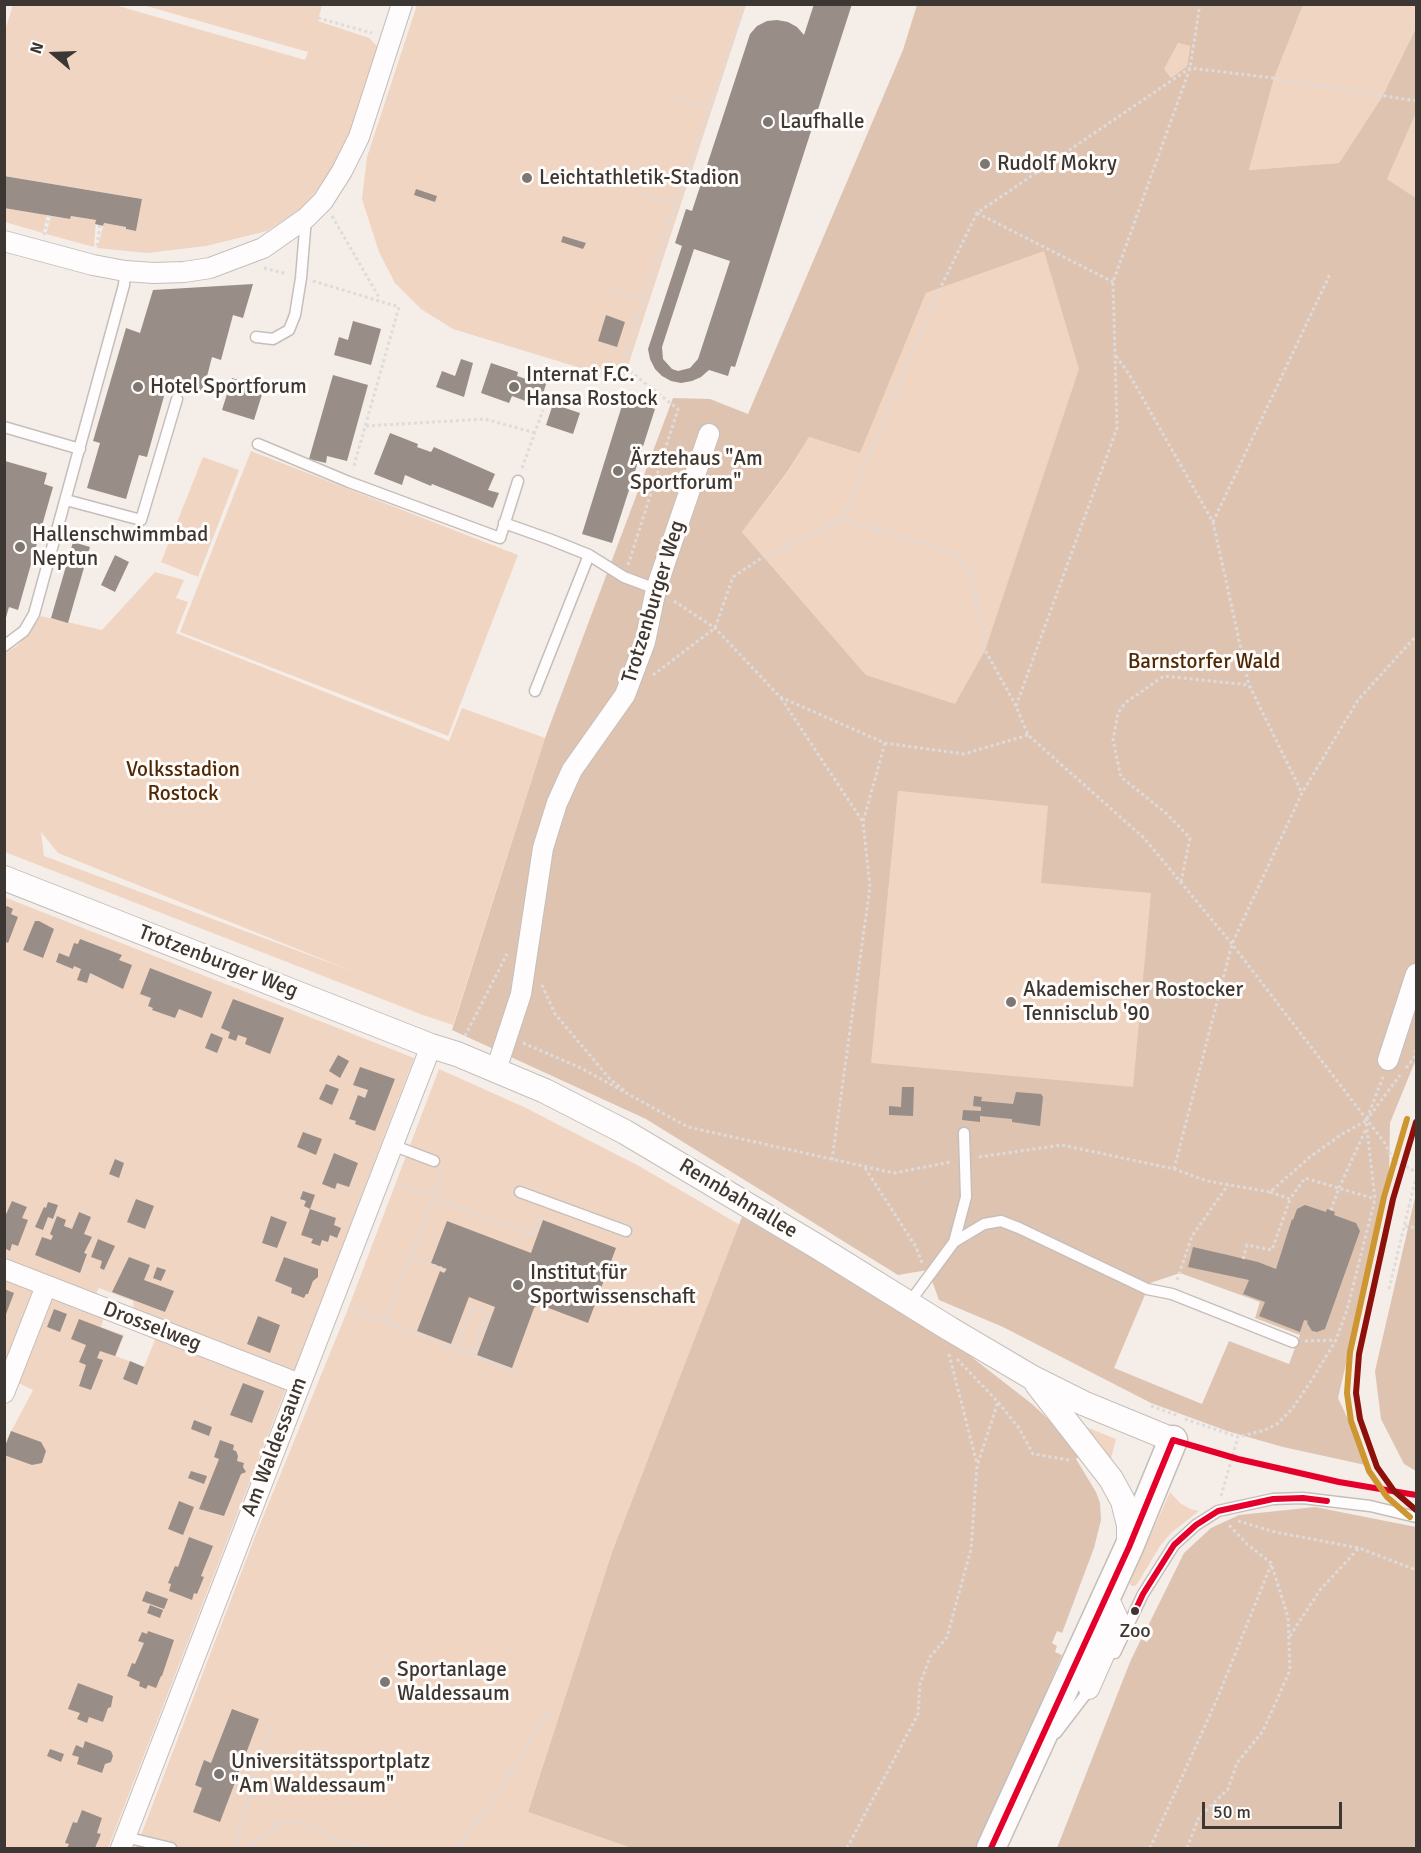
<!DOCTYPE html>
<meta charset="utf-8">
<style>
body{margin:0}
#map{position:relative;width:1421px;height:1853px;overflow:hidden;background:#f5ede8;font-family:Signika,sans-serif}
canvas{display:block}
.frame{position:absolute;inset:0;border:6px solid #3d3734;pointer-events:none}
.north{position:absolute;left:24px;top:24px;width:60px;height:60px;-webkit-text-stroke:4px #fffcfa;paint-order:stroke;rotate:289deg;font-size:16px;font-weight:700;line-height:24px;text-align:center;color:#3d3734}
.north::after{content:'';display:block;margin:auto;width:21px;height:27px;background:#3d3734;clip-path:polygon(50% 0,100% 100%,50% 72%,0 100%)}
.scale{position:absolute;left:1202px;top:1802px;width:140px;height:27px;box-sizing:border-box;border:3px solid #3d3734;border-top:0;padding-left:8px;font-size:18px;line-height:21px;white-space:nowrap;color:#3d3734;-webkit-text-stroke:4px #fffcfa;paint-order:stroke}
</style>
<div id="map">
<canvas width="1421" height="1853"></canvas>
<div class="frame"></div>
<div class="north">N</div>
<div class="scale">50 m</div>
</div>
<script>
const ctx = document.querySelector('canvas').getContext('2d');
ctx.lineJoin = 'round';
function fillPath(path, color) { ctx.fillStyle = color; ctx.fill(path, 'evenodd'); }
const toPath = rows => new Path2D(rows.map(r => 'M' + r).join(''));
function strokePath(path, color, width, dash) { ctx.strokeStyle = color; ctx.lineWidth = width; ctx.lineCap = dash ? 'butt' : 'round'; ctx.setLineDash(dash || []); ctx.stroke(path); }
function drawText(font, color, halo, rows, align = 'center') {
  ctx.font = font + ' Signika,sans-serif'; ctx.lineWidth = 6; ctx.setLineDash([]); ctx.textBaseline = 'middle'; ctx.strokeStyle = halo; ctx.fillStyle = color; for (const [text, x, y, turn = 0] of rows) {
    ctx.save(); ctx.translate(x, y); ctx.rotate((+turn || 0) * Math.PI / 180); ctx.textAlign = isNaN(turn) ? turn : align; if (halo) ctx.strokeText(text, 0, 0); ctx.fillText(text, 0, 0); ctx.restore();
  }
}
fillPath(toPath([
 [322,4,318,21,369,38,378,47,365,94,341,156,305,206,267,231,206,246,147,253,97,248,104,223,126,227,126,229,136,231,142,199,5,176,4,34,13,5,115,5,305,60,308,52,143,5],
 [417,5,746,5,623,381,453,329,421,309,395,283,379,252,362,199,367,157],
 [1303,5,1416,5,1416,28,1382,97,1339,163,1249,170,1274,78],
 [1178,43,1190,46,1187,66,1171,78,1163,69],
 [1416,113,1416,198,1387,179],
 [5,208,47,215,43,233,5,222],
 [51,216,70,219,71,216,96,220,94,247,46,234],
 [1044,250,1080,369,985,650,955,705,866,675,742,532,788,472,809,437,860,452,926,293],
 [251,451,518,555,448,736,180,632],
 [203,457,239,470,198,577,161,562],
 [155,572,184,580,176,598,188,602,176,633,449,741,462,708,545,738,453,1025,423,1015,5,852,5,653,17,646,41,616,102,630],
 [41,832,58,853,352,971,44,856],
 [898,791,1049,806,1165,887,1139,1138,857,1116],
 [4,897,414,1058,294,1372,134,1312,133,1301,112,1293,99,1288,94,1297,5,1260],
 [439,1069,524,1107,639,1166,740,1225,612,1552,528,1812,631,1848,136,1848,256,1534,346,1314],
 [5,1276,39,1289,5,1378],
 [49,1294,104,1317,101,1327,124,1335,116,1356,144,1367,157,1335,287,1386,108,1848,5,1848,4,1445,33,1390,14,1381],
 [1071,1421,1116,1439,1109,1466],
 [1170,1492,1180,1503,1190,1509,1199,1511,1171,1533,1160,1546,1139,1581,1135,1586,1131,1586,1130,1582]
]), '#f1d5c3');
fillPath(toPath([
 [917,5,1303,5,1274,78,1249,170,1339,163,1382,97,1416,28,1416,113,1387,179,1416,198,1416,1059,1390,1123,1389,1179,1338,1398,1370,1466,1283,1447,1227,1431,1151,1403,1003,1327,939,1300,928,1270,898,1275,646,1119,452,1030,545,738,673,398,710,399,748,414,903,50],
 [1178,43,1190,46,1187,66,1171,78,1164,69],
 [1044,251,1079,369,985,650,955,704,866,675,742,532,788,471,809,437,860,453,926,293],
 [898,791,1048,806,1041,883,1151,893,1133,1087,871,1063],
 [1180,1273,1260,1302,1255,1318,1300,1335,1289,1364,1229,1341,1202,1404,1114,1368,1150,1283],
 [1416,1193,1416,1471,1404,1464,1381,1419,1375,1371],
 [742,1217,826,1266,969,1355,1032,1404,1062,1432,1082,1454,1076,1459,1096,1492,1100,1503,1101,1520,1094,1548,1062,1633,1057,1631,1052,1643,1057,1646,1055,1652,1062,1655,978,1848,631,1848,528,1812,612,1552],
 [1315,1507,1416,1527,1416,1848,1057,1848,1130,1662,1141,1639,1147,1642,1153,1631,1147,1628,1184,1553,1211,1528,1239,1515]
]), '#dec3b1');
fillPath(toPath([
 [814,4,852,4,735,367,731,366,728,376,709,370,701,377,692,381,681,383,671,381,662,376,655,369,650,359,648,349,682,246,675,243,686,209,692,211,750,34,757,26,767,21,777,20,788,22,797,27,804,35],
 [694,249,730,261,698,359,690,368,678,371,672,369,663,359,662,347],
 [4,176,142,199,136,231,126,229,126,227,104,223,103,226,95,224,96,220,71,216,70,219,4,208],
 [416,189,437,196,435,202,414,195],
 [563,236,586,243,583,249,561,242],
 [253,284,243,318,233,315,221,360,212,357,203,392,168,382,147,457,139,455,126,499,87,488,100,443,93,441,126,328,140,333,153,290],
 [606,315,625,322,617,347,598,341],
 [353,321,381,329,371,365,334,355,339,337,348,340],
 [461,359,473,363,464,397,436,387,442,371,455,376],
 [491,363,518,372,517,376,532,381,534,373,548,378,539,406,512,396,509,403,481,393],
 [333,375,368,385,347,461,327,456,326,463,309,459],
 [232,378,264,388,254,420,222,410],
 [624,399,655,409,612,543,582,534],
 [553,404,580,413,573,434,546,425],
 [390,433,418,444,417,447,431,452,434,447,495,474,488,490,499,493,493,508,432,484,431,486,405,475,402,485,374,474],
 [5,461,47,473,44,484,53,487,18,610,9,607,5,621],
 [73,542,90,547,68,623,51,618],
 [115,555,129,562,115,592,101,585],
 [7,906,13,909,11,914,18,917,8,943,4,941,4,909],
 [35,921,39,921,54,929,43,958,23,950],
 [80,939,122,955,119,960,132,965,123,989,90,973,87,983,77,980,81,969,74,966,73,969,56,962,59,953,69,957,74,943,78,944],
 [150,968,212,992,202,1018,179,1009,175,1018,152,1010,153,1008,148,1006,151,998,140,994],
 [233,999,284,1018,270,1054,245,1044,247,1038,238,1035,236,1041,228,1038,230,1032,221,1028],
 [211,1033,223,1038,217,1053,205,1048],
 [338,1055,349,1061,340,1078,329,1071],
 [360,1067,395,1079,375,1131,355,1124,356,1121,349,1119,358,1095,365,1098,368,1090,353,1085],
 [326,1084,339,1089,332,1105,319,1099],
 [902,1087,914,1087,913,1116,889,1115,889,1106,901,1107],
 [1016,1092,1041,1094,1043,1097,1040,1126,1012,1122,1012,1119,980,1116,980,1122,962,1120,963,1110,981,1111,981,1107,973,1106,974,1096,982,1097,981,1101,1013,1104],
 [303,1132,322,1139,316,1155,297,1147],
 [334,1153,358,1163,349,1187,337,1183,335,1189,322,1184],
 [115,1159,124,1163,119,1178,109,1174],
 [303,1191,315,1195,310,1209,336,1218,334,1225,341,1228,337,1238,330,1235,328,1242,322,1240,320,1246,311,1243,313,1239,301,1235,310,1209,304,1206,306,1201,300,1199],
 [136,1199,154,1206,145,1229,127,1222],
 [12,1201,27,1207,22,1218,28,1220,18,1246,12,1244,10,1251,4,1248,4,1219],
 [48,1202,58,1205,53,1219,48,1217,43,1230,35,1227,44,1207,46,1208],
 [1305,1205,1326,1212,1327,1209,1335,1212,1334,1215,1356,1223,1360,1231,1325,1329,1317,1332,1312,1331,1307,1323,1308,1321,1304,1320,1300,1332,1259,1316,1265,1302,1243,1294,1249,1280,1188,1267,1193,1247,1258,1262,1276,1269,1292,1219,1293,1220,1297,1209],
 [79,1212,91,1217,84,1234,92,1237,84,1253,87,1254,80,1273,35,1255,42,1237,51,1240,53,1236,50,1234,57,1216,66,1220,64,1226,72,1229],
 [271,1216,287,1222,277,1248,262,1243],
 [543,1220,616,1248,588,1323,538,1304,534,1308,512,1368,477,1355,495,1307,469,1297,451,1344,417,1331,440,1271,444,1273,446,1269,431,1263,447,1221,531,1253],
 [98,1239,115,1246,104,1270,100,1268,102,1261,91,1257],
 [129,1257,150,1265,144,1280,174,1291,165,1312,112,1292],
 [284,1257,318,1269,318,1277,313,1281,308,1294,306,1294,304,1298,291,1293,292,1288,275,1281],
 [157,1267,166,1270,161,1281,153,1278],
 [4,1289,14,1293,5,1317,4,1317],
 [54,1309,67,1314,60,1332,47,1327],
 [258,1316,280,1325,270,1353,247,1344],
 [79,1319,123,1336,115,1356,100,1351,97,1358,103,1360,91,1390,79,1386,86,1365,79,1362,86,1345,71,1339],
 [130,1361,144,1367,137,1385,123,1379],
 [243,1383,264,1391,252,1423,230,1415],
 [194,1420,212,1427,209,1436,191,1429],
 [11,1431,41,1442,46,1451,42,1463,32,1465,4,1455,4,1449],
 [220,1440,234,1445,233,1450,236,1451,238,1456,237,1461,244,1463,243,1467,246,1472,241,1474,224,1516,199,1509,219,1459,214,1457],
 [191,1471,207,1476,204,1484,188,1478],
 [179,1501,194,1507,183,1535,168,1529],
 [189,1537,213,1546,201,1576,204,1577,197,1594,194,1593,192,1600,169,1591,171,1584,168,1583,175,1566,178,1567],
 [146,1591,168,1599,164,1609,142,1601],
 [150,1605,163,1610,160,1618,147,1613],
 [148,1631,174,1640,162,1676,161,1676,156,1688,148,1685,146,1689,139,1686,140,1682,127,1676,132,1663,135,1664,144,1643,138,1641,142,1632,147,1634],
 [78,1683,113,1696,111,1707,108,1708,103,1722,89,1717,87,1723,77,1719,80,1713,68,1709],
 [232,1709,259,1719,220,1822,193,1812,202,1788,195,1785,204,1760,211,1763],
 [85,1741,111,1751,113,1756,111,1762,105,1764,102,1773,77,1764,79,1757,72,1755,76,1745,83,1748],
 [50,1749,64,1754,61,1762,47,1756],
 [82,1810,102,1818,97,1833,101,1834,95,1848,67,1848,69,1844,65,1843,73,1822,77,1823]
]), '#998e87');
const service = toPath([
 [256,337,273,339,289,330,295,315,301,278,306,218],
 [4,427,80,449],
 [258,444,349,482,500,538,518,481],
 [66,500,141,520,177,399],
 [504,523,549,539,589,555,624,577,656,589],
 [4,646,24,631,34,614,124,285,125,271],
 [535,691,589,555],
 [392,1145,434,1161],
 [520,1192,626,1231],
 [954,1242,966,1197,964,1133],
 [909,1303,954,1242,984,1224,1001,1221,1019,1228,1147,1289,1172,1294,1293,1342],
 [1115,1653,1143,1594,1174,1545,1196,1525,1218,1511,1273,1499,1303,1498,1370,1506,1416,1517],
 [1056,1733,1092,1686],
 [125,1837,171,1848]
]);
const minor = toPath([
 [4,241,93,265,125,271,154,273,184,272,210,268,263,248,306,218,323,201,342,171,359,137,402,4],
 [1388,1060,1416,974],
 [496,1070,521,994,543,848,557,803,572,770,625,695,645,642,656,589,709,434],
 [4,1269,300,1384],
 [4,1393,46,1286],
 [1089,1689,1119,1621,1107,1595],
 [121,1848,431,1046]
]);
const tertiary = toPath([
 [4,878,431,1046,457,1054,545,1091,625,1132,818,1247,950,1329,1033,1378,1083,1403,1173,1440],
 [1037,1384,1111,1479,1123,1501,1129,1525,1129,1547]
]);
const secondary = toPath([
 [991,1848,1129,1547,1173,1440]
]);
strokePath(service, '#c5bfbb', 13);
strokePath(minor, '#c5bfbb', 22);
strokePath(tertiary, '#c5bfbb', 26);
strokePath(secondary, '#c5bfbb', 31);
strokePath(toPath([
 [318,18,372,33],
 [674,96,709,108],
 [643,194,676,206],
 [977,213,1113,282],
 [332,216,380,299],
 [44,235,49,216],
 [97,246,100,225],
 [264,268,287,274],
 [313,281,399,307,353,469],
 [612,289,644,300],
 [1116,356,1129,374,1213,522,1249,685,1302,793],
 [366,426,485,419,535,433],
 [522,468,543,410],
 [843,519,958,555,972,576,985,650,1016,706,1028,735,1144,838,1232,944,1384,1142,1395,1163,1410,1168,1416,1173],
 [1213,522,1330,274],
 [628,565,678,409,622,365,743,9,731,4],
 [674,601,715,628,780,697,885,743,964,754,1028,735],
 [653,675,715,628,733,577,763,557,843,519,932,305,977,213,1190,68,1274,78,1416,101],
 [781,698,863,822],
 [1016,706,1117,428,1113,282,1190,68,1200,4],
 [1181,882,1190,838,1167,814,1121,777,1113,740,1118,713,1125,703,1164,676,1249,685],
 [542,985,555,1014,610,1079,626,1092],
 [465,1036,507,954],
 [523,1043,581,1068,688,1127,894,1173,951,1162],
 [1406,1068,1414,1058,1416,1048],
 [979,1157,1062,1145,1174,1169,1207,1181,1270,1192,1310,1157,1342,1134,1366,1121,1383,1077],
 [832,1160,870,887,863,822,885,743],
 [1395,1163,1399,1151],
 [865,1168,916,1247,922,1263],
 [1174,1169,1232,944,1302,793,1358,700,1416,636],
 [398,1184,532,1235,541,1213],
 [1339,1188,1366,1129],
 [1270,1192,1290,1199,1305,1178,1375,1199],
 [1331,1210,1339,1188],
 [1405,1226,1416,1228],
 [411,1257,446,1270],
 [1243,1259,1247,1245,1272,1250,1290,1199],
 [1177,1280,1192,1236,1228,1185],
 [1389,1289,1416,1177],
 [350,1308,513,1371],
 [385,1322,443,1172],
 [1305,1341,1336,1340],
 [456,1349,472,1307,488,1313,472,1355],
 [949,1354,977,1464],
 [957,1359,998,1402,1019,1428,1033,1454,1069,1460],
 [1151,1406,1179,1416],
 [1185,1419,1238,1437,1265,1430,1277,1424,1292,1409,1311,1381,1336,1340,1347,1310,1375,1199,1366,1121,1400,1075],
 [1221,1496,1238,1437],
 [1238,1521,1275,1532,1359,1548,1416,1570],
 [1290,1636,1320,1590,1359,1548],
 [235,1848,270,1726],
 [243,1848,260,1839,277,1824,296,1821,318,1828,331,1838,373,1848],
 [456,1848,491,1804,549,1711],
 [847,1848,918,1714,920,1684,930,1657,947,1637,971,1549,977,1466,998,1402],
 [1150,1848,1217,1699,1271,1565],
 [1187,1848,1199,1817,1228,1789,1237,1763,1263,1731,1290,1670,1288,1617,1271,1563,1247,1544,1227,1523]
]), '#dedbda', 3, [3, 3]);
strokePath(service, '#fefcfc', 10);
strokePath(minor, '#fefcfc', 20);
strokePath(tertiary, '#fefcfc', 24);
strokePath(secondary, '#fefcfc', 28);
strokePath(toPath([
 [1135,1611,1143,1594,1174,1545,1196,1525,1218,1511,1273,1499,1303,1498,1327,1501],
 [991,1848,1129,1547,1173,1440,1238,1459,1339,1482,1416,1495]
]), '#e4002b', 6);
strokePath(toPath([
 [1416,1122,1393,1199,1359,1354,1356,1393,1360,1419,1377,1467,1394,1491,1416,1510]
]), '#8d110a', 6);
strokePath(toPath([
 [1407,1119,1384,1197,1350,1352,1347,1393,1351,1421,1369,1471,1387,1497,1410,1517]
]), '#ce9631', 6);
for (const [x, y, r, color] of [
 [768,122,6,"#7d7773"],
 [985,164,6,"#7d7773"],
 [527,178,6,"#7d7773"],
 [138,387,6,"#7d7773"],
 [514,387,6,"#7d7773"],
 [618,471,6,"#7d7773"],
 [20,547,6,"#7d7773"],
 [1011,1002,6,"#7d7773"],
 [518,1285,6,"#7d7773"],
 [1135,1611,5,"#3d3734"],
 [385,1682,6,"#7d7773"],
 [219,1774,6,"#7d7773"]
]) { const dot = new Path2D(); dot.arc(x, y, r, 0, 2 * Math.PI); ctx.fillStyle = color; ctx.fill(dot); strokePath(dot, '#fffcfa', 2); }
drawText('20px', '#3d3734', '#fffcfa', [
 ["Zoo",1135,1632]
]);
drawText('21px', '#3d3734', '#fffcfa', [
 ["Laufhalle",780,122],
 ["Rudolf Mokry",997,164],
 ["Leichtathletik-Stadion",539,178],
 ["Internat F.C.",526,375],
 ["Hansa Rostock",526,399],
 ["Hotel Sportforum",150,387],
 ["Ärztehaus \"Am",630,459],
 ["Sportforum\"",630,483],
 ["Hallenschwimmbad",32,535],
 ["Neptun",32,559],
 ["Akademischer Rostocker",1023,990],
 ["Tennisclub '90",1023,1014],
 ["Institut für",530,1273],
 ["Sportwissenschaft",530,1297],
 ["Sportanlage",397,1670],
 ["Waldessaum",397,1694],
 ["Universitätssportplatz",231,1762],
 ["\"Am Waldessaum\"",231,1786]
], 'left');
drawText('21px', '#3d3734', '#fffcfa', [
 ["Trotzenburger Weg",654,602,-73],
 ["Trotzenburger Weg",218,962,21],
 ["Rennbahnallee",738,1199,31],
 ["Drosselweg",152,1327,21],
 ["Am Waldessaum",275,1447,-69]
]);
drawText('21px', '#512806', '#fffcfa', [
 ["Barnstorfer Wald",1204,662],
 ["Volksstadion",183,770],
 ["Rostock",183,794]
]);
</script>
